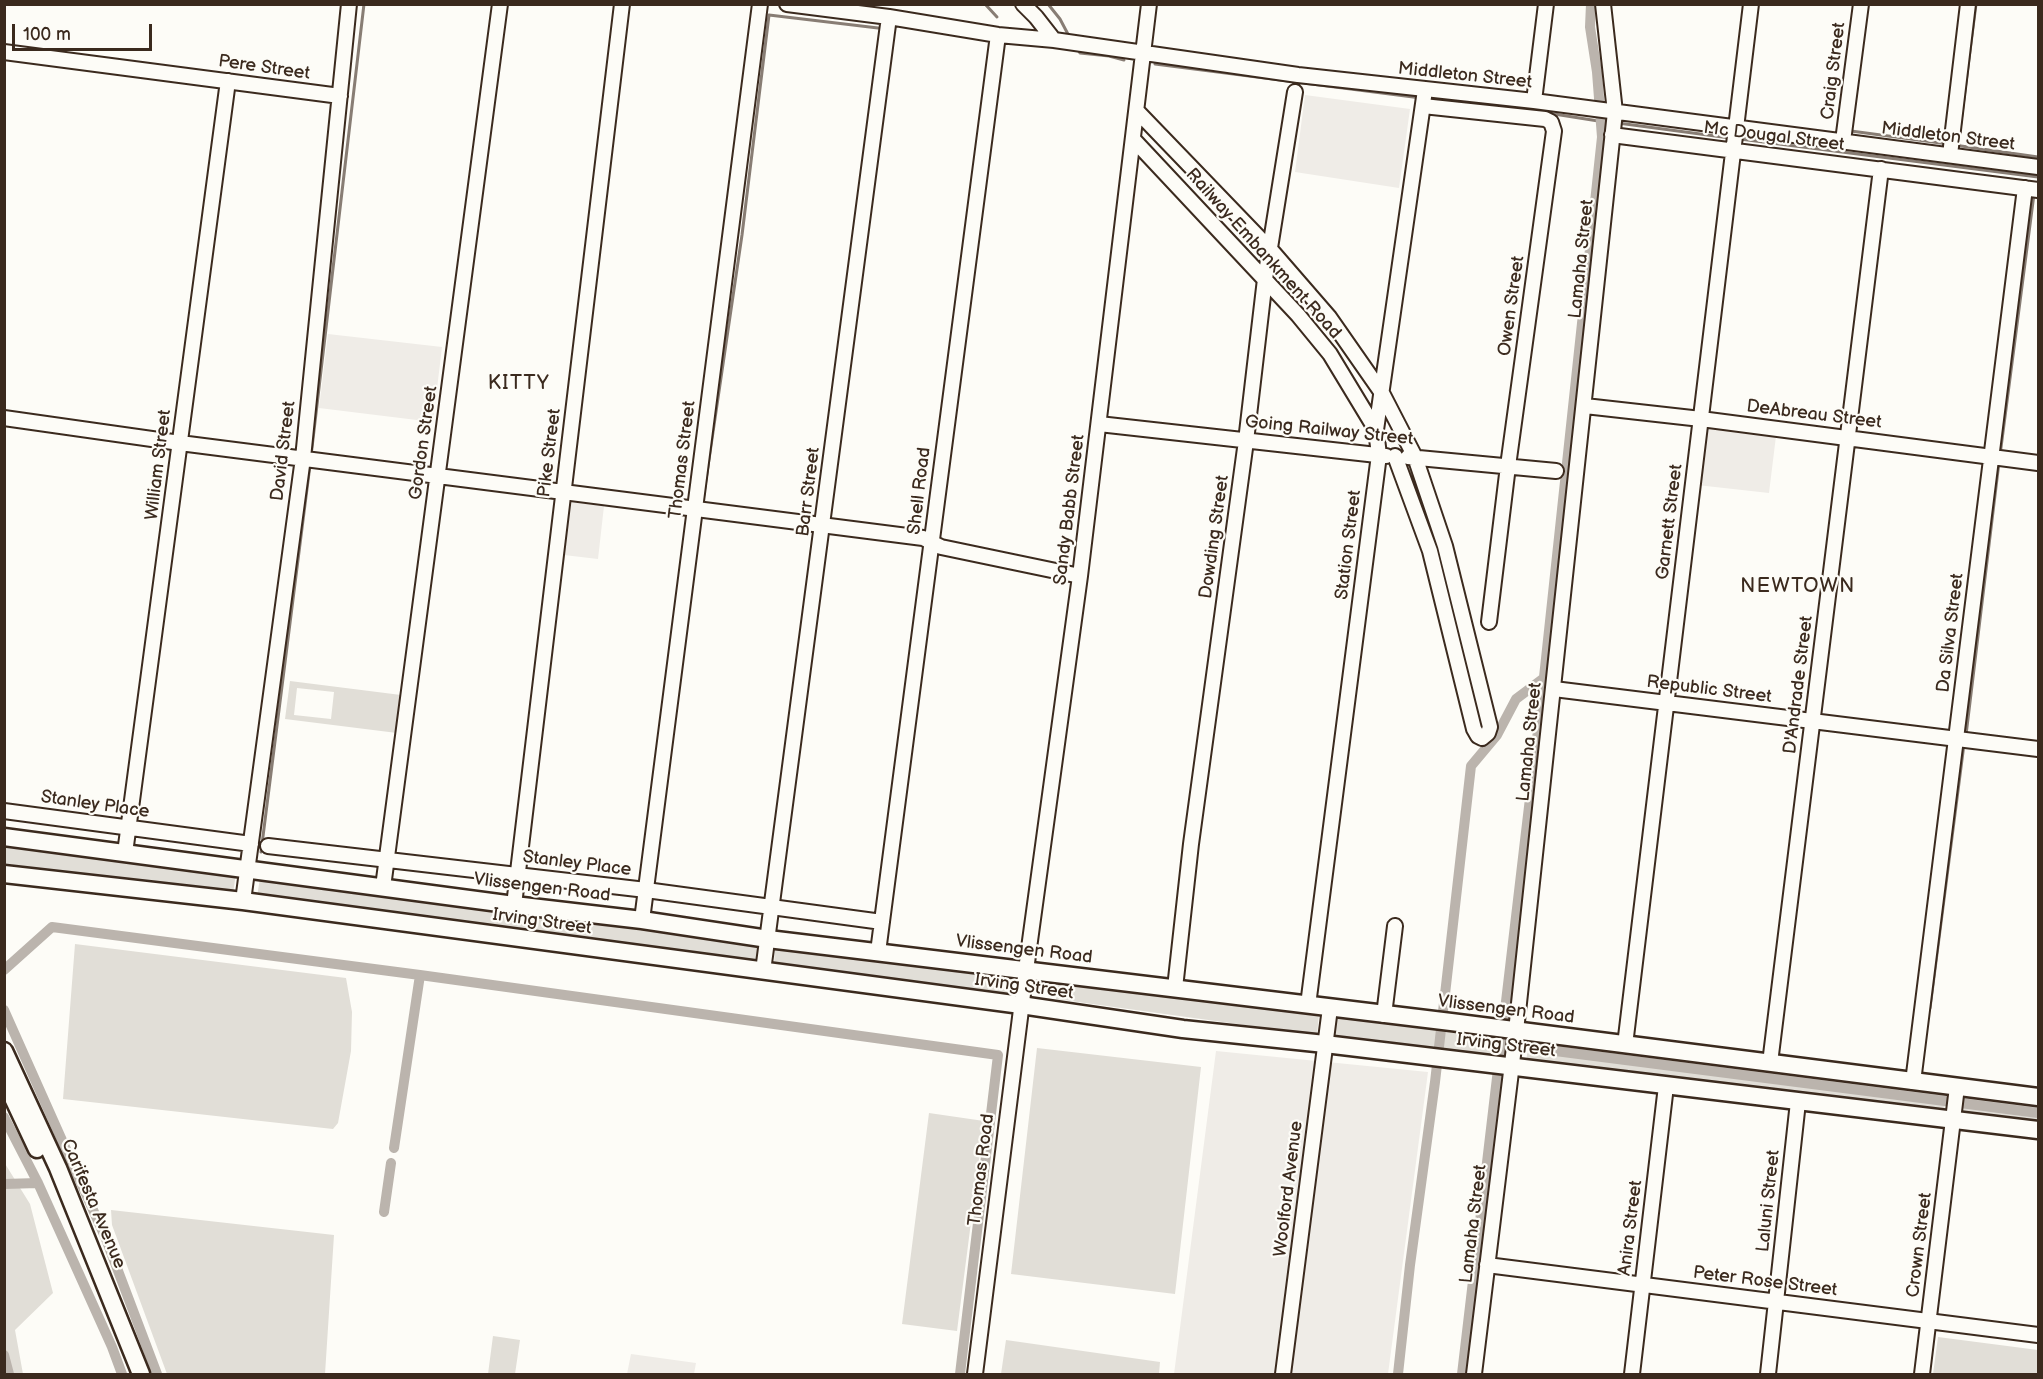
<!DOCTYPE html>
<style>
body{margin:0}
#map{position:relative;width:2043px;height:1379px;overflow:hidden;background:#fdfcf7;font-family:"Balsamiq Sans",sans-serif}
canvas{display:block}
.frame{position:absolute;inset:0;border:6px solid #3b2a1e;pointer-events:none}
.scale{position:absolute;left:12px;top:24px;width:140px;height:27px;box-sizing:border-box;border:3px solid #3b2a1e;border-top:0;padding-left:8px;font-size:18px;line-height:21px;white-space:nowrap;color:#3b2a1e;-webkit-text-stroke:4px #fdfcf7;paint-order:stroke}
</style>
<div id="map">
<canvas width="2043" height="1379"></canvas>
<div class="frame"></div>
<div class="scale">100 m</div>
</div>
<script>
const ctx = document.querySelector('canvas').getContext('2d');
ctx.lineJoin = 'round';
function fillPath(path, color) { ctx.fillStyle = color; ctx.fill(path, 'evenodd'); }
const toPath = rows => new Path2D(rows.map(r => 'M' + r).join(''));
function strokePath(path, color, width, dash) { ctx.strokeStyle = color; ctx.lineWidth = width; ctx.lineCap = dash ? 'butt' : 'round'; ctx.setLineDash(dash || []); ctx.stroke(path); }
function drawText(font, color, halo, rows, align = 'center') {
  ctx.font = font + ' "Balsamiq Sans",sans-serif'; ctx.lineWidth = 4.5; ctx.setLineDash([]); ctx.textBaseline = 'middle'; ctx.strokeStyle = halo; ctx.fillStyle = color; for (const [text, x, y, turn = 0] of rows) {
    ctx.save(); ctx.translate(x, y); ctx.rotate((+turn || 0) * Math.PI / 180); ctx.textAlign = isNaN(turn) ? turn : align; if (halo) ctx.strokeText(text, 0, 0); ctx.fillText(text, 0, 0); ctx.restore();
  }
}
fillPath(toPath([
 [1305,95,1410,109,1399,188,1295,172],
 [328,334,442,347,433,422,319,408],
 [1703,427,1776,436,1769,493,1697,485],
 [571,502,604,506,598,559,564,555],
 [1216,1051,1428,1072,1388,1374,1174,1374],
 [631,1354,696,1363,694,1374,627,1374]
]), '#efece7');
fillPath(toPath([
 [290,681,401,695,397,733,285,719],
 [297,688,334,692,331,719,294,715],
 [5,843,236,873,233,894,5,864],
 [260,878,758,944,756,964,257,897],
 [75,944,346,978,352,1012,351,1051,338,1123,333,1129,63,1099],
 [775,947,1015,979,1012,998,774,965],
 [1058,981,1319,1014,1317,1035,1056,999],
 [1337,1015,1505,1037,1501,1059,1334,1037],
 [1529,1040,1947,1092,1944,1110,1526,1062],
 [1037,1048,1201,1067,1175,1294,1011,1274],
 [1964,1094,2038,1104,2038,1122,1961,1112],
 [929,1113,984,1121,957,1331,902,1324],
 [4,1162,30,1204,53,1293,15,1330,23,1374,5,1374],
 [111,1210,334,1235,325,1374,167,1374,112,1225],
 [493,1336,520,1340,515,1374,488,1374],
 [1938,1337,2038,1350,2038,1374,1933,1374],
 [1006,1340,1160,1362,1159,1374,1001,1374]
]), '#e1ded7');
strokePath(toPath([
 [985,4,997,17],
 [1048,4,1060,19,1070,38],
 [1077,48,1080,53,1109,56,1124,60],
 [1155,64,1421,98],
 [1859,73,1851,131,1948,144],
 [1427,98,1535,111,1611,123],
 [1618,123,1730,138],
 [1740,139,2038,177],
 [1954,145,2038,157],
 [1958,145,1976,4],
 [2000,455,2034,194],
 [311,456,364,4],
 [703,500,742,235,769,15,878,28],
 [1966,735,1999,462],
 [261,852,310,465],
 [1930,1008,1964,744]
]), '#887d74', 3);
strokePath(toPath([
 [4,970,52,927,420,975],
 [4,1010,106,1239,157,1374],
 [1532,1048,2038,1113],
 [4,1117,38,1183,112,1347,122,1374],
 [394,1148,420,975,998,1055,960,1374],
 [4,1184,38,1183],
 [384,1212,391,1163],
 [4,1355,9,1374],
 [1398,1374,1410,1265,1435,1082,1471,766,1497,735,1516,699,1544,678],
 [1462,1374,1541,705,1602,137,1597,72,1590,27,1591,4]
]), '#bbb4ad', 10);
const minor = toPath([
 [787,4,889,17,998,35,1054,40,1298,75,1534,101,2038,167],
 [1023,4,1036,17,1054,40],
 [4,52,340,96],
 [1534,101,1546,4],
 [1423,106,1545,119,1551,122,1554,131,1508,466,1489,622],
 [1137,111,1270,249,1329,317,1382,393,1415,457,1445,546,1490,727,1488,733,1482,738,1478,736,1474,729,1430,551,1395,456],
 [1612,135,2038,190],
 [1133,139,1298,315,1330,354,1376,430],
 [1843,141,1861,4],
 [1950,155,1968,4],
 [1585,406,1701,419,2038,463],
 [4,418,180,443,923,538,941,547,1080,576],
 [1099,424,1386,456],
 [1408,457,1556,471],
 [1554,689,2038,749],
 [4,811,251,844],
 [268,846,646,890,882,922],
 [125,853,228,81],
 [383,887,500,4],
 [243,901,303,458,349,4],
 [514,905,622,4],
 [642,920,760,4],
 [878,952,998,35],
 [763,971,889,17],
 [1175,988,1191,844,1246,441,1265,279,1295,92],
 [1308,1005,1379,455,1376,430,1425,90],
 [1384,1015,1395,926],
 [1625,1045,1751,4],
 [1770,1063,1881,169],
 [1913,1082,2025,188],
 [1487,1265,2038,1335],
 [975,1374,1026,970,1080,576,1149,4],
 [1283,1374,1330,1008],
 [1474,1374,1516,1031,1615,112,1603,4],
 [1632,1374,1666,1086],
 [1768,1374,1798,1102],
 [1922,1374,1957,1087]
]);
const major = toPath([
 [4,837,514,905,642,920,768,939,1451,1022,2038,1097],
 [4,874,243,901,1021,1005,1183,1029,1325,1044,2038,1130],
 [4,1051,58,1168,141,1374],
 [4,1079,37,1149]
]);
strokePath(minor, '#3b2a1e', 18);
strokePath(major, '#3b2a1e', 21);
strokePath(minor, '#fdfcf7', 14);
strokePath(major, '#fdfcf7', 16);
drawText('18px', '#3b2a1e', '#fdfcf7', [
 ["Pere Street",264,68,8],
 ["Craig Street",1834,71,-83],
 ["Middleton Street",1465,76,6],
 ["Mc Dougal Street",1774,137,7],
 ["Middleton Street",1948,137,7],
 ["Railway Embankment Road",1263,254,48],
 ["Lamaha Street",1582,259,-84],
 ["Owen Street",1512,306,-82],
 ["DeAbreau Street",1814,415,7],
 ["Going Railway Street",1329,431,6],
 ["Gordon Street",424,443,-82],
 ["David Street",284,451,-83],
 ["Pike Street",550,453,-83],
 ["Thomas Street",683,460,-83],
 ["William Street",159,465,-83],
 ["Shell Road",920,491,-83],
 ["Barr Street",809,492,-83],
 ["Sandy Babb Street",1070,510,-83],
 ["Garnett Street",1670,522,-83],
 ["Dowding Street",1215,537,-82],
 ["Station Street",1349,545,-83],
 ["Da Silva Street",1951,633,-83],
 ["D'Andrade Street",1799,685,-83],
 ["Republic Street",1709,690,7],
 ["Lamaha Street",1530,742,-84],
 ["Stanley Place",95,805,8],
 ["Stanley Place",577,864,7],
 ["Vlissengen Road",542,888,7],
 ["Irving Street",542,922,8],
 ["Vlissengen Road",1024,950,7],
 ["Irving Street",1024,987,8],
 ["Vlissengen Road",1506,1010,7],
 ["Irving Street",1506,1046,7],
 ["Thomas Road",982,1170,-83],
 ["Woolford Avenue",1289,1189,-83],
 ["Laluni Street",1769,1201,-84],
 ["Carifesta Avenue",93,1204,67],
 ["Lamaha Street",1474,1224,-83],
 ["Anira Street",1631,1228,-83],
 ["Crown Street",1920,1245,-83],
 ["Peter Rose Street",1765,1282,7]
]);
ctx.letterSpacing = '1.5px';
drawText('20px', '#3b2a1e', '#fdfcf7', [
 ["KITTY",519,384],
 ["NEWTOWN",1798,587]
]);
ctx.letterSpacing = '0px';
</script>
